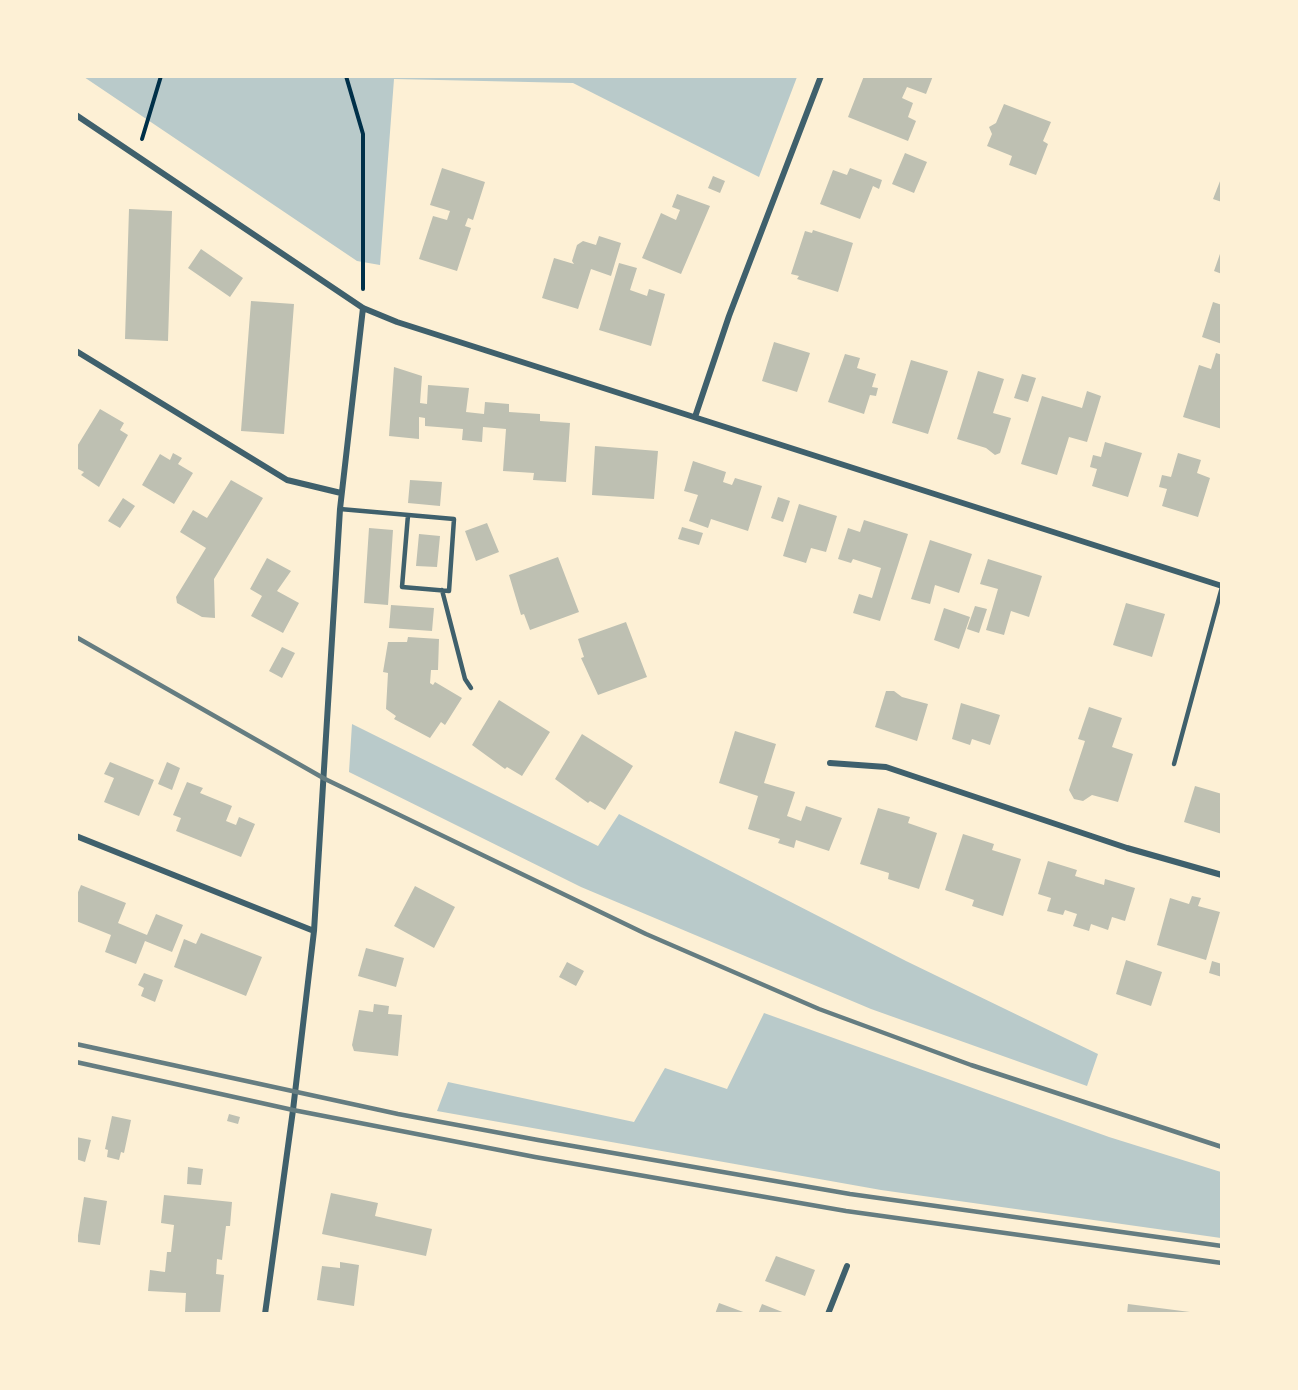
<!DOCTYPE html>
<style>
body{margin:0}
#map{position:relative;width:1298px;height:1390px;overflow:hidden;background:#fdf0d5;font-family:Bitter,serif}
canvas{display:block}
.frame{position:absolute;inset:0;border:78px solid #fdf0d5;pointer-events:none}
</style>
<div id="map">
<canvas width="1298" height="1390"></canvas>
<div class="frame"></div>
</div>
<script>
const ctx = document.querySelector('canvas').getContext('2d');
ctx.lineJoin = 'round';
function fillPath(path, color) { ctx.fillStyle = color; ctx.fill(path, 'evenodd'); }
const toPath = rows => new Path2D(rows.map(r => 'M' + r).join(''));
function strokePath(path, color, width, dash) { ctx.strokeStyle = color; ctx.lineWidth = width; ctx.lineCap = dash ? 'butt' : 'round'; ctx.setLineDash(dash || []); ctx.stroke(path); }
fillPath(toPath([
 [84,77,797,77,759,177,573,83,394,79,380,265,357,261],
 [352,724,598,846,619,814,906,961,1098,1054,1087,1086,871,1009,581,887,349,772],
 [764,1013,1109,1137,1221,1172,1221,1238,881,1190,437,1111,448,1082,634,1122,665,1068,727,1089]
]), '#b9caca');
fillPath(toPath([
 [864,76,933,76,926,94,907,87,902,98,913,103,908,117,916,121,908,141,848,117],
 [1004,104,1051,122,1043,141,1048,144,1036,175,1009,165,1012,156,987,146,992,134,989,127,996,123],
 [905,153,927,162,914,193,892,184],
 [442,168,485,182,473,220,468,218,465,226,471,228,457,271,419,259,433,216,447,220,450,211,430,205],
 [850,168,882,180,879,189,873,186,860,219,820,204,833,170,847,175],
 [713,176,725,181,720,193,708,188],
 [1222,176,1222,202,1213,199],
 [677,194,710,206,681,274,642,258,661,213,676,220,680,210,672,207],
 [129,209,172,211,168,341,125,339],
 [813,230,853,243,838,292,797,279,799,276,791,274,805,231,812,233],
 [599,236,621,243,611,276,591,269,578,309,542,298,554,258,574,264,572,261,577,245,583,241,596,245],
 [201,249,243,278,230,297,188,268],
 [1221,251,1222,251,1222,274,1214,271],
 [619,263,637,268,630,290,647,296,649,289,665,294,651,346,599,330],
 [251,301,294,304,284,434,241,431],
 [1213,302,1222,305,1222,344,1202,337],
 [774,342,810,353,797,392,762,381],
 [1216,353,1222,355,1222,429,1183,417,1199,365,1211,369],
 [845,354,860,358,857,368,876,374,872,387,878,388,876,396,870,395,864,414,828,402],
 [911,360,948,371,928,434,892,423],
 [394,367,422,376,420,403,427,404,428,385,469,388,466,412,484,414,485,402,509,404,509,412,540,414,540,421,570,423,566,482,533,480,534,473,503,471,506,429,483,427,482,442,462,440,463,429,425,426,425,418,419,417,419,439,389,436],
 [978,371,1004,379,993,413,1011,418,1000,453,995,455,986,448,957,439],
 [1022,374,1036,378,1028,402,1014,398],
 [1087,391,1101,396,1087,442,1069,437,1057,475,1021,464,1042,396,1082,408],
 [100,409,124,423,120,430,128,435,99,487,81,475,84,472,76,468,76,448],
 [1105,442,1142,453,1128,497,1092,486,1097,469,1090,467,1093,455,1101,457],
 [595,446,658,451,654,499,592,495],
 [173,453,182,458,178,464,193,473,174,504,142,485,160,454,170,460],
 [1178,453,1201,460,1197,473,1210,478,1198,517,1162,506,1167,489,1159,487,1162,475,1171,477],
 [693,461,726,472,723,482,732,485,735,478,762,486,748,531,711,519,708,528,689,521,698,495,684,491],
 [231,480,263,498,214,579,215,618,202,617,177,603,176,597,206,548,180,532,193,510,207,518],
 [410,480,442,482,440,506,408,503],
 [778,497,790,501,783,522,771,518],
 [123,498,135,506,120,528,108,521],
 [799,504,837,516,826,552,811,548,806,563,783,556],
 [864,520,908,534,880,621,853,613,859,594,872,598,881,568,853,559,851,563,838,559,848,528,860,532],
 [487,523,499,552,476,561,465,531],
 [682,527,703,533,699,545,678,539],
 [369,528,393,530,388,605,364,603],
 [419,534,440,536,437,567,416,566],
 [930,540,972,554,959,593,935,585,930,604,911,599],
 [558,557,579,612,530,630,524,614,521,615,509,575],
 [267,558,291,571,277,591,299,603,283,633,251,616,262,596,250,589],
 [988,559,1042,576,1029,617,1011,611,1004,635,986,630,998,589,980,584],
 [1126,603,1165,614,1152,657,1113,645],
 [391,605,434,608,432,631,389,628],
 [975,606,987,609,979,633,967,629],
 [944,608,970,617,959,649,934,640],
 [626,622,647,677,598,695,581,658,584,657,578,639],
 [408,637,439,639,438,670,431,670,430,683,433,685,435,682,462,698,445,725,441,722,430,738,394,719,396,716,386,709,388,673,383,672,388,642,407,642],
 [282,647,295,653,282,678,269,671],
 [886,691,894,691,902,697,928,704,917,741,875,727],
 [499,700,550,732,522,776,507,767,505,769,472,745],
 [961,703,1000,715,990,745,972,739,970,745,952,739],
 [1089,707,1122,718,1112,747,1133,754,1118,802,1092,795,1083,801,1074,799,1069,790,1085,741,1078,739],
 [735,731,776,744,764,783,795,792,787,816,801,821,806,806,842,818,829,851,796,840,794,848,778,843,780,839,748,829,758,796,719,783],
 [582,734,633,766,605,810,590,801,588,803,555,779],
 [110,762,154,780,139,816,104,802,114,778,104,774],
 [167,762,180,768,172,790,158,784],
 [187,782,203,788,200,793,232,806,226,821,236,825,239,817,255,824,241,857,176,831,181,818,173,815],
 [1195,786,1222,794,1222,834,1184,822],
 [878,808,910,817,908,823,937,833,919,889,888,879,889,873,860,864],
 [963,834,994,844,992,850,1021,859,1003,916,972,906,974,900,945,890],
 [1048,861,1077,870,1075,876,1104,885,1105,879,1135,888,1125,921,1112,917,1108,930,1091,924,1089,931,1073,926,1077,914,1065,910,1063,915,1047,911,1051,898,1038,894],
 [81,885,126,903,118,923,147,935,156,914,183,925,172,952,145,941,136,964,105,952,111,935,76,921,76,897],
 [415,886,455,907,434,948,394,926],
 [1192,896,1201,898,1198,906,1220,912,1206,960,1157,945,1170,898,1189,904],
 [201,933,262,957,246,996,174,967,184,939,196,944],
 [366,948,404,958,396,987,358,976],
 [1126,960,1162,972,1151,1006,1116,994],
 [1212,961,1222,964,1222,977,1209,973],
 [567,962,584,971,576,986,559,977],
 [144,973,163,980,155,1002,141,996,144,988,138,985],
 [374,1004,389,1006,388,1014,402,1015,398,1056,354,1051,352,1045,359,1010,373,1012],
 [229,1114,240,1117,238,1124,227,1121],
 [112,1116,131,1120,124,1153,121,1152,119,1160,107,1157,108,1150,105,1149],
 [76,1137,91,1140,85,1162,76,1159],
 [188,1167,203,1169,201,1185,187,1184],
 [331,1193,378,1203,375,1216,432,1229,426,1256,322,1234],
 [164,1195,232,1202,230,1226,226,1226,222,1260,217,1259,216,1274,224,1275,220,1314,185,1312,186,1293,148,1291,150,1270,165,1272,167,1252,171,1252,174,1225,161,1223],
 [84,1197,107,1201,100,1245,77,1242],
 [776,1256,815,1270,805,1296,765,1281],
 [340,1262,359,1265,354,1306,317,1300,322,1266,340,1268],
 [719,1303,746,1313,746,1314,715,1314],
 [762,1304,785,1313,785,1314,758,1314],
 [1128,1304,1190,1312,1189,1314,1127,1314]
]), '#bec0b2');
strokePath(toPath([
 [346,76,363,134,363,289],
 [142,139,161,76]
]), '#003049', 4);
strokePath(toPath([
 [340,509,454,519,449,591,402,587,408,515],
 [442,590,465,679,471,688],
 [1174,764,1222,587]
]), '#3f606c', 4.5);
strokePath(toPath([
 [76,115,363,308,397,322,1222,586],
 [76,351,287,480,341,493],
 [695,417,729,316,821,76],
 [830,763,886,767,1127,848,1222,875],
 [76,836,314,931],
 [265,1314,293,1110,314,931,340,509,363,308],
 [828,1314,847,1266]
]), '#3f606c', 6);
strokePath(toPath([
 [76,637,325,779,646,934,819,1009,971,1065,1222,1147],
 [76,1044,398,1114,538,1140,850,1194,1222,1246],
 [76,1062,293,1110,535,1157,846,1211,1222,1263]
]), '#657d81', 4.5);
</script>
